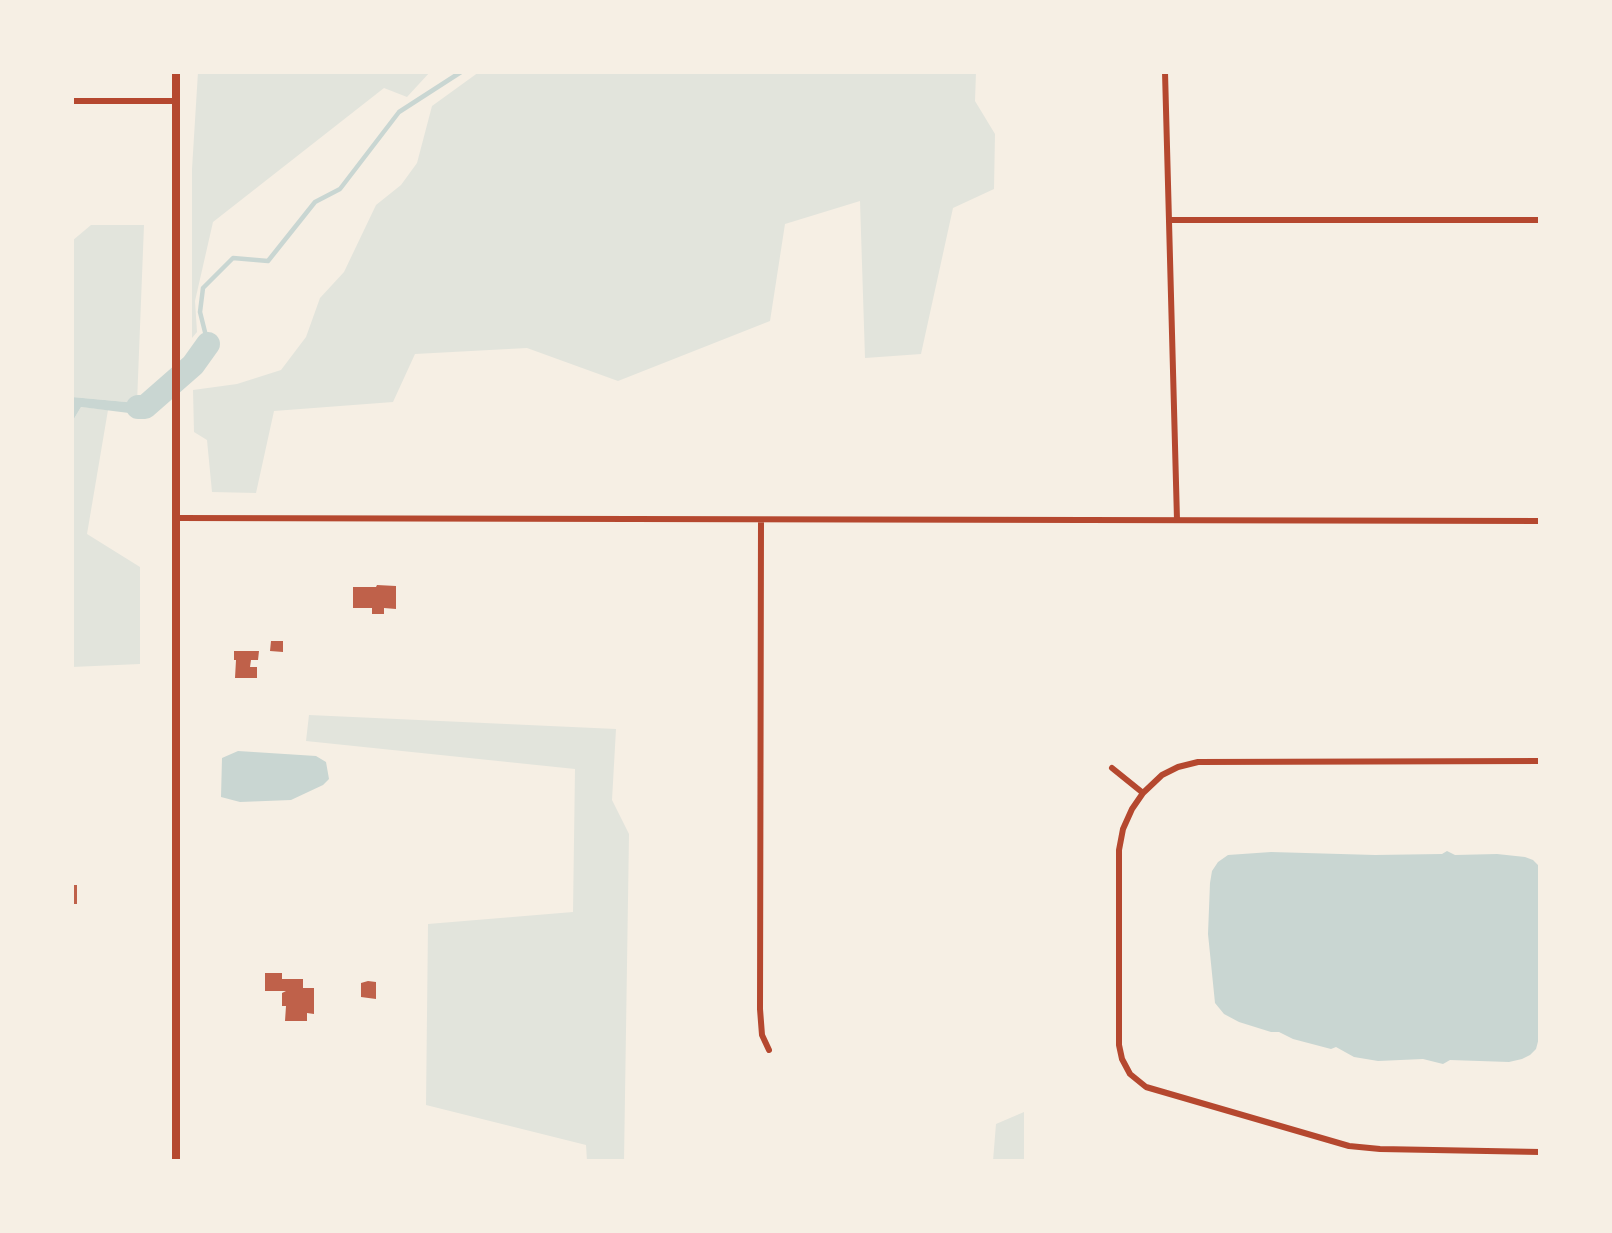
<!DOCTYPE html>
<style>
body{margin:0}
#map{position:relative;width:1612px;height:1233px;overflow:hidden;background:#f6efe4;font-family:"DejaVu Sans",sans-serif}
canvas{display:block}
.frame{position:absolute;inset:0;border:74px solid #f6efe4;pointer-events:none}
</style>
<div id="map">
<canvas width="1612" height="1233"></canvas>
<div class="frame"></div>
</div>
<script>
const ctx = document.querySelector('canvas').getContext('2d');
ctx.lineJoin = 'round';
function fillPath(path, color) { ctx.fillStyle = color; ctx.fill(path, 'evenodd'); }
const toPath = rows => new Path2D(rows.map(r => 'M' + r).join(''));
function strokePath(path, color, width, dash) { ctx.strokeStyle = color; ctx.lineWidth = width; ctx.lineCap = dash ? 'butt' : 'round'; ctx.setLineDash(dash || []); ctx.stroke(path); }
fillPath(toPath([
 [198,72,430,72,407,97,384,88,213,222,195,301,197,332,192,338,192,169],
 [479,72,976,72,975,101,995,134,994,189,953,208,921,354,865,358,860,201,785,224,770,321,618,381,527,348,415,354,393,402,274,411,256,493,212,492,207,440,194,432,193,390,237,384,281,370,306,337,320,298,344,272,376,205,401,185,417,163,432,106],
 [91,225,144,225,137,403,72,397,72,241],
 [81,407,108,410,87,534,140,567,140,664,72,667,72,422],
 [309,715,616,729,612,800,629,834,624,1161,587,1161,586,1145,426,1105,428,924,573,912,575,769,306,741],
 [1024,1112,1024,1161,993,1161,996,1124]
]), '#e2e4dc');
fillPath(toPath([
 [164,388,164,403,145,415,81,407,72,422,72,397,137,403],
 [238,751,316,756,326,762,329,779,323,785,291,800,240,802,221,797,222,758],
 [1447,851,1455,855,1497,854,1525,857,1533,860,1538,865,1540,872,1540,1034,1536,1049,1530,1055,1522,1059,1509,1062,1450,1060,1443,1064,1423,1059,1378,1061,1354,1057,1336,1047,1331,1049,1293,1039,1279,1032,1271,1032,1239,1022,1224,1014,1215,1003,1208,934,1210,883,1212,871,1218,862,1228,855,1271,852,1375,855,1442,854]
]), '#c9d6d2');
strokePath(toPath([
 [208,344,200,312,203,288,233,258,268,261,315,202,340,189,399,112,461,72]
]), '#c9d6d2', 4.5);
strokePath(toPath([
 [138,407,145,407,193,365,208,344]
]), '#c9d6d2', 24);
fillPath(toPath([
 [377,585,396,586,396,609,384,608,384,614,372,614,372,608,353,608,353,587,376,587],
 [271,641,283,641,283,652,270,651],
 [234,651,259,651,258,660,251,660,250,667,257,667,257,678,235,678,236,660,234,660],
 [72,885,77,885,77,904,72,904],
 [265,973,282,973,282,979,303,979,303,988,314,988,314,1014,307,1013,307,1021,285,1021,286,1006,282,1006,282,993,286,991,265,991],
 [368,981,376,982,376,999,361,997,361,983]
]), '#bf614a');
strokePath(toPath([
 [1165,72,1177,520],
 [72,101,176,101],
 [1170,220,1540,220],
 [177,518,1540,521],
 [761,520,760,1009,762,1035,769,1050],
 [1540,761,1198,762,1178,767,1162,775,1143,793,1132,809,1123,829,1119,850,1119,1045,1122,1059,1130,1074,1146,1087,1349,1146,1380,1149,1540,1152],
 [1112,768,1143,793]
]), '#b5482f', 6);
strokePath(toPath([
 [176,1161,176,72]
]), '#b5482f', 8);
</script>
